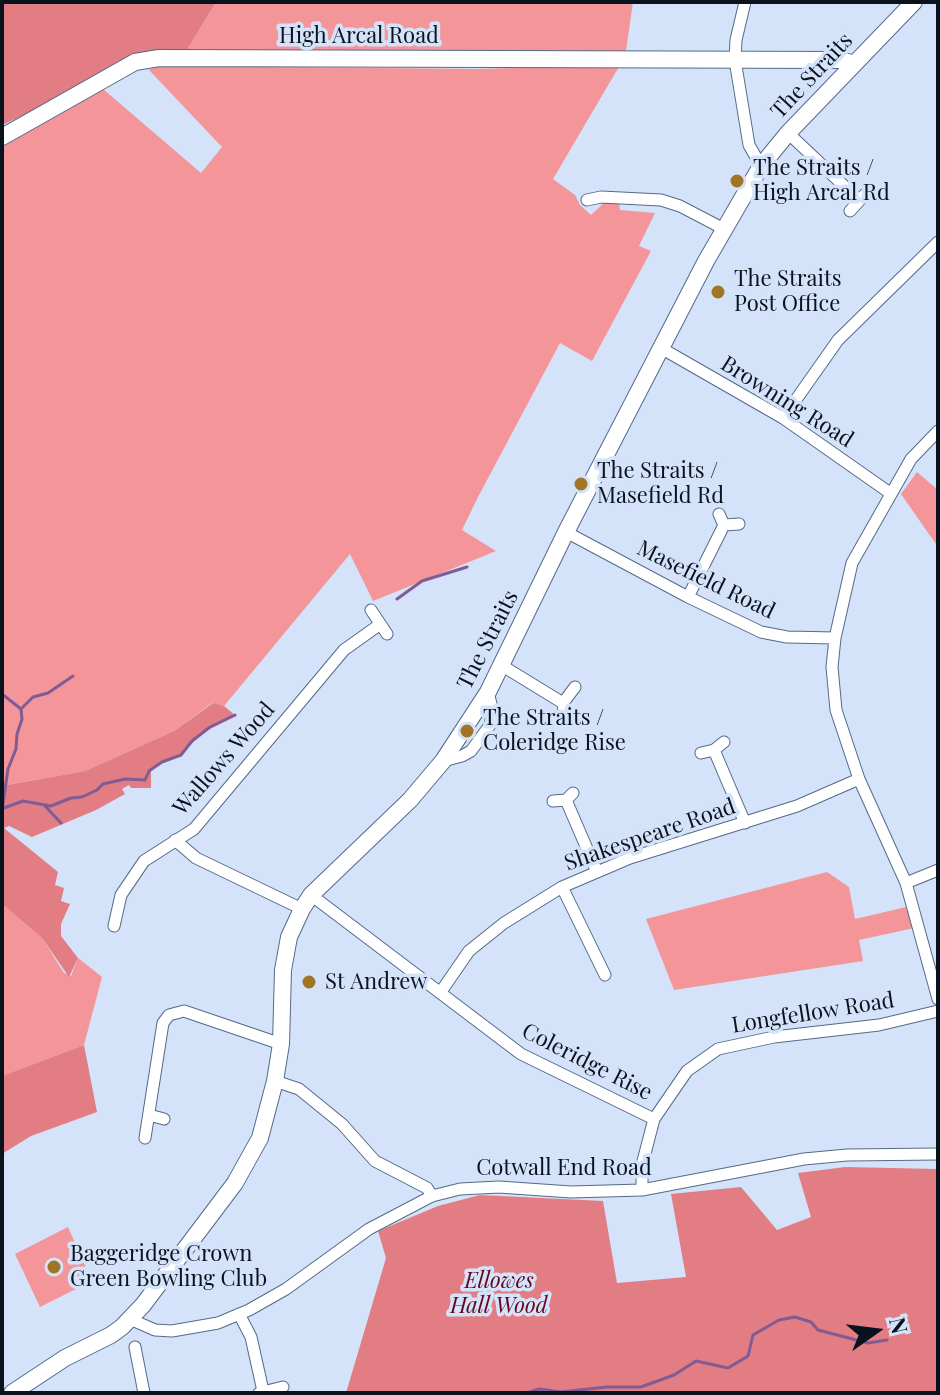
<!DOCTYPE html>
<style>
body{margin:0}
#map{position:relative;width:940px;height:1395px;overflow:hidden;background:#d4e3f9;font-family:"Playfair Display",serif}
canvas{display:block}
.frame{position:absolute;inset:0;border:4px solid #0a121e;pointer-events:none}
.north{position:absolute;left:836px;top:1291px;width:80px;height:80px;-webkit-text-stroke:6px #d4e3f9;paint-order:stroke;rotate:76deg;font-size:22px;font-weight:700;line-height:32px;text-align:center;color:#0a121e}
.north::after{content:'';display:block;margin:auto;width:28px;height:36px;background:#0a121e;clip-path:polygon(50% 0,100% 100%,50% 72%,0 100%)}
</style>
<div id="map">
<canvas width="940" height="1395"></canvas>
<div class="frame"></div>
<div class="north">N</div>
</div>
<script>
const ctx = document.querySelector('canvas').getContext('2d');
ctx.lineJoin = 'round';
function fillPath(path, color) { ctx.fillStyle = color; ctx.fill(path, 'evenodd'); }
const toPath = rows => new Path2D(rows.map(r => 'M' + r).join(''));
function strokePath(path, color, width, dash) { ctx.strokeStyle = color; ctx.lineWidth = width; ctx.lineCap = dash ? 'butt' : 'round'; ctx.setLineDash(dash || []); ctx.stroke(path); }
function drawText(font, color, halo, rows, align = 'center') {
  ctx.font = font + ' "Playfair Display",serif'; ctx.lineWidth = 7; ctx.setLineDash([]); ctx.textBaseline = 'middle'; ctx.strokeStyle = halo; ctx.fillStyle = color; for (const [text, x, y, turn = 0] of rows) {
    ctx.save(); ctx.translate(x, y); ctx.rotate((+turn || 0) * Math.PI / 180); ctx.textAlign = isNaN(turn) ? turn : align; if (halo) ctx.strokeText(text, 0, 0); ctx.fillText(text, 0, 0); ctx.restore();
  }
}
fillPath(toPath([
 [216,2,633,2,626,51,187,50],
 [620,65,553,179,575,195,580,205,591,215,606,201,619,202,620,210,655,213,639,246,651,251,592,361,560,343,478,497,462,530,496,551,373,601,350,554,224,706,212,703,174,731,85,771,2,786,2,145,103,89,201,173,222,147,149,70,156,66,478,69],
 [917,472,938,490,938,547,901,494],
 [827,872,849,887,855,919,906,907,914,928,859,940,863,961,674,990,646,919],
 [2,904,42,938,64,973,71,976,78,958,102,977,84,1045,2,1076],
 [68,1227,92,1281,40,1307,15,1254]
]), '#f39599');
fillPath(toPath([
 [2,2,216,2,187,50,131,55,44,106,2,125],
 [213,703,224,706,236,716,202,733,181,755,162,762,151,771,151,788,131,788,129,785,122,789,125,794,96,810,32,837,9,826,4,828,58,872,55,885,64,888,61,901,70,904,61,924,61,936,78,958,69,977,42,938,2,904,2,786,85,771,174,731],
 [84,1045,97,1112,31,1136,2,1154,2,1076],
 [845,1167,938,1169,938,1393,346,1393,386,1258,378,1231,438,1206,480,1195,603,1201,617,1283,686,1277,671,1194,741,1187,777,1230,811,1217,798,1173]
]), '#e27d83');
strokePath(toPath([
 [397,599,422,581,467,567],
 [2,694,21,709],
 [45,806,61,823],
 [4,808,23,801,51,806,71,798,82,797,97,790,103,784,125,779,145,780,149,771,162,762,181,755,192,741,210,727,235,715],
 [2,810,8,769,16,749,17,734,22,719,21,709,33,697,48,693,73,676],
 [527,1393,539,1389,561,1392,607,1387,641,1387,674,1375,696,1361,728,1368,748,1356,753,1335,779,1320,795,1317,811,1322,818,1330,868,1343,887,1340]
]), '#815c94', 3);
const street = toPath([
 [745,2,736,40,735,60,749,145,761,166],
 [788,133,859,200],
 [587,200,601,197,661,200,680,206,724,229],
 [850,211,869,190],
 [661,348,783,418,890,493],
 [783,418,838,340,938,242],
 [938,431,911,459,852,563,835,638,832,667,836,710,859,779,906,883,938,999],
 [719,514,724,525,739,524],
 [566,532,688,597,761,632,787,637,835,638],
 [688,597,724,525],
 [371,610,387,634],
 [501,665,563,703],
 [565,720,563,703,575,687],
 [714,750,745,823],
 [701,753,714,750,724,742],
 [443,761,462,756,471,751,490,725,493,712,488,692],
 [566,800,597,872],
 [553,801,566,800,573,793],
 [175,840,196,858,302,909],
 [906,883,938,870],
 [562,887,605,975],
 [311,895,521,1054,654,1119],
 [114,926,121,895,144,861,194,829,344,650,379,625],
 [440,993,469,951,504,923,562,887,630,858,797,806,859,779],
 [275,1081,299,1089,342,1124,375,1161,427,1188,432,1196],
 [149,1115,164,1119],
 [145,1138,163,1023,169,1015,184,1011,281,1044],
 [642,1190,642,1165,654,1119,687,1071,718,1049,774,1037,879,1025,938,1011],
 [239,1314,251,1337,263,1391],
 [130,1319,155,1330,172,1331,218,1323,249,1310,286,1289,369,1229,432,1196,460,1189,499,1187,571,1192,642,1190,804,1159,847,1155,938,1154],
 [135,1347,144,1393],
 [259,1393,283,1387]
]);
const secondary = toPath([
 [2,137,135,62,159,58,841,60,854,64],
 [12,1393,65,1358,111,1335,122,1327,143,1305,235,1183,260,1138,275,1081,281,1044,283,970,289,937,302,909,311,895,410,800,443,761,488,692,566,532,706,261,761,166,788,133,914,2]
]);
strokePath(street, '#546a89', 13);
strokePath(secondary, '#546a89', 18);
strokePath(street, '#fff', 11);
strokePath(secondary, '#fff', 16);
for (const [x, y, r, color] of [
 [737,181,8,"#a17426"],
 [718,292,8,"#a17426"],
 [581,484,8,"#a17426"],
 [467,731,8,"#a17426"],
 [309,982,8,"#a17426"],
 [54,1267,8,"#a17426"]
]) { const dot = new Path2D(); dot.arc(x, y, r, 0, 2 * Math.PI); ctx.fillStyle = color; ctx.fill(dot); strokePath(dot, '#d4e3f9', 3); }
drawText('22px', '#0a121e', '#d4e3f9', [
 ["High Arcal Road",359,36],
 ["The Straits",812,76,-47],
 ["Browning Road",787,402,32],
 ["Masefield Road",706,580,26],
 ["The Straits",488,640,-63],
 ["Wallows Wood",224,759,-49],
 ["Shakespeare Road",650,835,-19],
 ["Longfellow Road",813,1013,-9],
 ["Coleridge Rise",587,1062,27],
 ["Cotwall End Road",564,1168]
]);
drawText('22px', '#0a121e', '#d4e3f9', [
 ["The Straits /",753,168],
 ["High Arcal Rd",753,193],
 ["The Straits",734,279],
 ["Post Office",734,304],
 ["The Straits /",597,471],
 ["Masefield Rd",597,496],
 ["The Straits /",483,718],
 ["Coleridge Rise",483,743],
 ["St Andrew",325,982],
 ["Baggeridge Crown",70,1254],
 ["Green Bowling Club",70,1279]
], 'left');
drawText('italic 22px', '#65071c', '#d4e3f9', [
 ["Ellowes",499,1281],
 ["Hall Wood",499,1306]
]);
</script>
